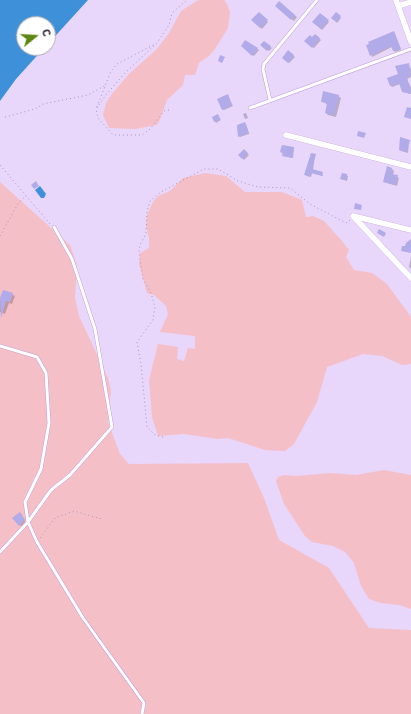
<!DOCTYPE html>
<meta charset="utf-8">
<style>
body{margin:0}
#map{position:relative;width:411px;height:714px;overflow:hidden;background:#e9d6fb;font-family:"IBM Plex Sans",sans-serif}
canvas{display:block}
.north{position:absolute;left:16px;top:16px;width:40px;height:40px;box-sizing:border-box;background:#fff;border:1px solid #aea9b2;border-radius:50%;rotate:72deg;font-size:11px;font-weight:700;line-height:16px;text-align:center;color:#34283f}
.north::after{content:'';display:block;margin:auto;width:14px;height:18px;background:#5c8610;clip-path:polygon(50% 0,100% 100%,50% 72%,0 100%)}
</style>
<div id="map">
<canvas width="411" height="714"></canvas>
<div class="north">С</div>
</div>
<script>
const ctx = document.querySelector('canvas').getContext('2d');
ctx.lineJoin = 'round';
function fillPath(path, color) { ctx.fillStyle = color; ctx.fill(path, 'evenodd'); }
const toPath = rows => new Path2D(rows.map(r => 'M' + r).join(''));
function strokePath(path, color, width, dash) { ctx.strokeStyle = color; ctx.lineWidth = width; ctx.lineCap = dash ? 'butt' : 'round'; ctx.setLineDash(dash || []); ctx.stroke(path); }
fillPath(toPath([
 [198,0,224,0,227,4,230,12,228,28,215,49,209,56,199,63,195,75,185,75,183,85,167,100,159,122,156,125,135,129,109,128,103,115,106,103,111,95,129,74,157,49,169,33,181,11],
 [205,173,226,176,245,192,282,192,302,200,306,217,313,216,324,221,341,240,349,250,346,257,354,270,372,273,387,284,411,317,411,364,402,365,382,356,363,354,327,367,317,402,294,444,285,451,265,450,228,438,218,439,184,434,158,436,152,417,149,380,158,344,178,347,177,359,184,361,188,348,195,349,195,336,160,332,168,314,166,306,154,295,147,293,139,264,140,253,149,248,149,238,146,226,147,215,153,202,158,196,170,191,183,178],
 [0,182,70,245,77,265,75,298,79,316,108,378,111,391,108,422,120,454,129,464,248,463,264,498,279,540,329,568,369,628,411,630,411,714,0,714],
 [384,470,411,475,411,609,399,605,381,603,369,599,361,586,354,563,345,552,333,546,312,542,305,536,284,504,276,481,278,477,284,475,296,476,330,473,356,475]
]), '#f5bfc7');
fillPath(toPath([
 [0,0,88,0,48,44,48,24,24,24,24,48,44,48,16,79,0,101],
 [40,186,46,194,44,198,41,198,35,190]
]), '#3e90d8');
fillPath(toPath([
 [279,2,297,17,294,21,278,8],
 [336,13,341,18,337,23,333,18],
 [259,14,268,22,262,29,253,20],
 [320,14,329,22,322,30,313,22],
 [394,32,401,50,395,52,392,47,372,57,370,45],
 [315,35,321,40,314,48,306,41],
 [246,42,259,50,254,56,242,46],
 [264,42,272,48,269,51,262,45],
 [288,51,295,57,289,63,283,58],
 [408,64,411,69,411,77,407,79,411,88,411,94,404,92,400,84,392,87,391,86],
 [228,96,233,106,224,110,222,109],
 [338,96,341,98,336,117,328,115,326,113,328,105,322,101],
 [243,114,246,113,248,118,245,119],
 [219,117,221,120,216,123,213,118],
 [246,124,249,134,240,137,237,129],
 [409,141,408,153,401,151,400,150],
 [294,148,293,158,285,156,281,152],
 [244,151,249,155,244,160,240,155],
 [315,155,313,170,322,173,323,176,312,173,311,177,306,176],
 [392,169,394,171,393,175,399,178,397,186,384,182],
 [342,174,348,176,347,181,341,179],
 [411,257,411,269,409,267],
 [4,291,15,296,12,304,9,303,5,314,0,312,0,301],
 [21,514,25,522,21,526,14,518]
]), '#0003');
fillPath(toPath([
 [279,1,295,15,291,20,275,6],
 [259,12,268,20,260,28,251,20],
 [336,12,341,16,336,22,331,18],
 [320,13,329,20,321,29,312,22],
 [394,31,401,49,393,51,391,46,370,56,366,45,369,44,368,42],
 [315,34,320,38,312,48,304,41,310,35,312,37],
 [245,40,258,48,252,56,241,46],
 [264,41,271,46,267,51,260,45],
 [288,50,294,55,288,63,282,58],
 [220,55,225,57,222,63,218,61],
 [409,63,411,76,407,77,411,94,402,92,399,83,390,86,387,78,398,74,395,66],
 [323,91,339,95,334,115,325,113,327,103,321,102],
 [228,94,232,105,222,110,217,99],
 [407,107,411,108,411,119,404,117],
 [218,114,220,119,214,122,212,117],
 [245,122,249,133,238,137,237,125],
 [358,131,366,133,364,138,357,136],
 [400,137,410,140,407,152,399,150],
 [282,145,294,147,292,158,282,156,283,153,280,152],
 [244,149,248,153,242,159,238,155],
 [311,153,316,154,312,169,323,172,322,176,311,173,310,176,304,175],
 [387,166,392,168,391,174,398,175,395,185,383,182],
 [342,173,347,174,346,180,340,179],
 [36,181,39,186,34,189,31,185],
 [355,203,362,205,361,210,354,209],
 [379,229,386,233,384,237,377,233],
 [411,239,411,253,401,251,402,246,405,246,406,243],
 [3,290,13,293,10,302,6,301,1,318,0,298],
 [20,512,25,520,19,526,12,518]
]), '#b1abe9');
const service = toPath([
 [270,100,263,69,264,64,317,0],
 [250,108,411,49],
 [0,346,37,357,46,373,49,423,41,469,25,502,28,522,37,542,83,618,144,703,142,714],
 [0,552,28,522,51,490,70,475,112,427,95,329,72,259,54,227]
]);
const minor = toPath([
 [396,0,411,42],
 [398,6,411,2],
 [286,135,411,167],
 [411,230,353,216,411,278]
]);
strokePath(service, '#bf9fda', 4);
strokePath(minor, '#bf9fda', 6);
strokePath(toPath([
 [97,107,111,71,117,64,155,44],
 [169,110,164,111,150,129,142,135,113,135,98,118,96,109,106,95,124,74,157,43,169,25,172,13,187,0],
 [5,117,35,109,43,104,88,95,106,85],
 [0,165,50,224],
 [0,236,19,202,26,196],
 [163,437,155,435,147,427,141,364,137,342,153,320,155,307,151,293,143,279,139,252,140,245,146,234,147,211,150,201,161,192,204,169,218,169,238,181,258,187,290,188,310,204,346,223,350,220],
 [40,538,55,518,74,511,102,519]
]), '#a898b8', 1, [1, 3]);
strokePath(service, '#fff', 3);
strokePath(minor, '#fff', 5.5);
</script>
